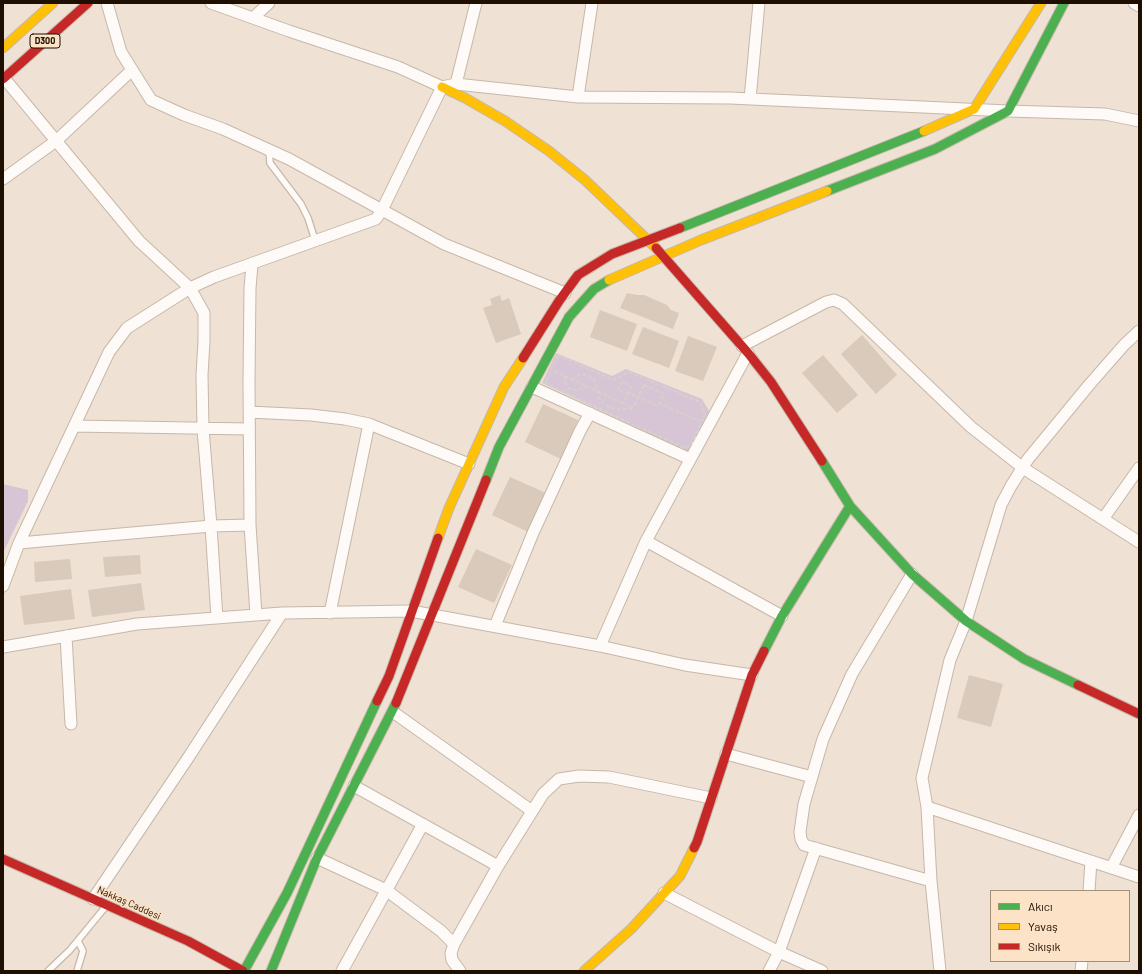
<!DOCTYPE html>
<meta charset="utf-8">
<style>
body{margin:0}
#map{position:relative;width:1142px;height:974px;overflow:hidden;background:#efe1d3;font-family:Barlow,sans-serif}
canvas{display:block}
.frame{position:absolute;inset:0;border:4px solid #1e0f00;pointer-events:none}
.legend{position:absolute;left:990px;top:890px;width:140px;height:72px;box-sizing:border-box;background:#fce2c6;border:1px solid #a38e77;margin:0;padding:5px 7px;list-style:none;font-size:12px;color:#1e0f00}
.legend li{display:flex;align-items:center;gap:8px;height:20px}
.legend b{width:20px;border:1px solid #a38e77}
</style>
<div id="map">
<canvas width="1142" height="974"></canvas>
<div class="frame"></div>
<ul class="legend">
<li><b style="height:5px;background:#4caf50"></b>Akıcı</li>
<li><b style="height:5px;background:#ffc107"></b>Yavaş</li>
<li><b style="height:5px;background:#c62828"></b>Sıkışık</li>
</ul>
</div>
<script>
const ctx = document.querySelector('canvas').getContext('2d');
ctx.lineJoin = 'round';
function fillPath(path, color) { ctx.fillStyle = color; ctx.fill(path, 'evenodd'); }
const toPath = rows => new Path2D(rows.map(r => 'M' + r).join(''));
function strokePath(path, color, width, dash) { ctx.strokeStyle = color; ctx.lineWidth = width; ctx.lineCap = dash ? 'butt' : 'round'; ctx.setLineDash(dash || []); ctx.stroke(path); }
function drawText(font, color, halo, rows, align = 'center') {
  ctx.font = font + ' Barlow,sans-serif'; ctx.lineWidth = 3.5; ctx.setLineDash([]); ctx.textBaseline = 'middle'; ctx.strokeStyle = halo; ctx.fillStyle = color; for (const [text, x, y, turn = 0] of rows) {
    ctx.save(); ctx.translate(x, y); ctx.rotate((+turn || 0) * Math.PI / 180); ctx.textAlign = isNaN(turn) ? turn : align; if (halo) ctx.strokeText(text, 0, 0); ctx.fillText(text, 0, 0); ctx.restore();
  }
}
fillPath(toPath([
 [556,353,612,376,626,369,702,399,709,411,689,452,542,383],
 [3,484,28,490,28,501,3,553]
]), '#d7c4d5');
fillPath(toPath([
 [627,293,637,295,644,295,667,305,671,310,679,313,673,329,620,308],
 [500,295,502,301,509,298,521,334,496,343,483,308,492,305,490,299],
 [600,310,637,324,627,351,590,337],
 [643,327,679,341,669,368,632,354],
 [862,335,897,375,876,394,841,354],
 [688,336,717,347,703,381,675,371],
 [823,355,858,395,837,413,802,373],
 [543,404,578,420,561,459,525,442],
 [510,477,546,493,528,532,492,515],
 [476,549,512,565,494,603,458,587],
 [140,555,141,574,105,577,103,557],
 [70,559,72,579,35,582,34,562],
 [141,583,145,610,92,617,88,590],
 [71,589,75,619,24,625,20,596],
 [969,675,1003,684,991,727,957,718]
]), '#d9cabb');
const lane = toPath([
 [269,151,270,163,301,204,308,218,315,240],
 [48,971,70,950,107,905],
 [77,971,83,951,78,941]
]);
const street = toPath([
 [107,3,121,52,151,100,184,115,223,129,289,159,444,244,565,293],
 [211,3,289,31,398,67,442,87,456,84,578,97,730,98,1008,111,1105,114,1139,121],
 [1134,3,1139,6],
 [253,18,269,3],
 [4,78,139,241,190,288,204,313,204,341,202,375,203,429,211,526,217,618],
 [456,84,476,3],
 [578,97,592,3],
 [750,99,759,3],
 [3,179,56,141,132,70],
 [252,265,250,288,249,381,250,525,256,615],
 [742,346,826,302,834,300,843,304,971,427,1023,468,1139,542],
 [532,387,690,459],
 [249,412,311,415,345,419,369,424,469,464],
 [74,426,249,429],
 [1103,519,1139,468],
 [646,541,782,616],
 [19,543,211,526,250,525],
 [912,574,852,674,823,739,804,804,800,832,801,839,804,845,931,881],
 [3,586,19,543,109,352,127,328,190,288,214,277,376,219,382,210,442,87],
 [330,613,369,424],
 [495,626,533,533,580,431,590,413],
 [66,636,71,724],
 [600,646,646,541,748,353],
 [3,647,137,624,282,613,411,611,600,646,685,665,752,675],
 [393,712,532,811],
 [726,754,812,777],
 [354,786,498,866],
 [927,807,1139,877],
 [317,858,386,890,441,931,454,944],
 [1111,868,1139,815],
 [1089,891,1091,861],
 [664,893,779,952,822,971],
 [93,899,188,758,282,613],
 [342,971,423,824],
 [460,971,452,960,451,953,454,944,498,866,543,794,559,779,579,776,609,777,711,798],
 [769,971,779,952,816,848],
 [940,971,931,881,927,807,922,778,950,660,966,621,995,525,1001,505,1011,486,1028,459,1089,385,1124,345,1139,331],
 [1081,971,1082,961]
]);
const fast = toPath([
 [827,191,935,149,1008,111,1064,3],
 [680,228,924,131],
 [822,461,850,506,912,574,966,621,1024,659,1078,685],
 [486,480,499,447,569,317,594,289,609,280],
 [764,651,782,616,850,506],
 [244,971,287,893,377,701],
 [271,971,317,858,396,703]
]);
const slow = toPath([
 [3,48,53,3],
 [442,87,465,98,505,121,549,151,585,180,656,248],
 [924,131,974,109,1041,3],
 [609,280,701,240,827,191],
 [438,538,449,508,504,387,523,358],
 [584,971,631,929,680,876,694,848]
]);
const jam = toPath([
 [3,79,88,3],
 [656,248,748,353,771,382,822,461],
 [523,358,559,301,578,275,612,254,680,228],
 [1078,685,1139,714],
 [377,701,389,676,438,538],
 [396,703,486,480],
 [694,848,697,842,752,675,764,651],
 [3,859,188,941,243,971]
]);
strokePath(lane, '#c6b8a9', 8);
strokePath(street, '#c6b8a9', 13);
strokePath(fast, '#c6b8a9', 11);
strokePath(slow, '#c6b8a9', 11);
strokePath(jam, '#c6b8a9', 11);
strokePath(toPath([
 [558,355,613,380,629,372,700,402,705,414,692,444,684,448,545,383,558,355],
 [554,371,571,379,623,403,633,408,638,397,628,393,618,390,623,382,631,386,628,393,623,403],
 [565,376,565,382,570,390,575,390,587,386],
 [572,379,578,375,583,374,589,376,594,380,597,387,598,397,605,405,615,409,627,409,632,408],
 [644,385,664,394,658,406,638,397,644,385],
 [659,403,699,421]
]), '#d6d1cc', 2, [4, 2]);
strokePath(lane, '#fdfaf8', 5.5);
strokePath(street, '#fdfaf8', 11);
strokePath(fast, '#4caf50', 9);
strokePath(slow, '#ffc107', 9);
strokePath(jam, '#c62828', 9);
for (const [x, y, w] of [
 [45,41,30]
]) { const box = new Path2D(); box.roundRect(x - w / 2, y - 7, w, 14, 3); ctx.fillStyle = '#fce2c6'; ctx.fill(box); strokePath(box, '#1e0f00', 1); }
drawText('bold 9px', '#1e0f00', null, [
 ["D300",45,41]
]);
drawText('10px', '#1e0f00', '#fce2c6', [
 ["Nakkaş Caddesi",129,903,24]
]);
</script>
